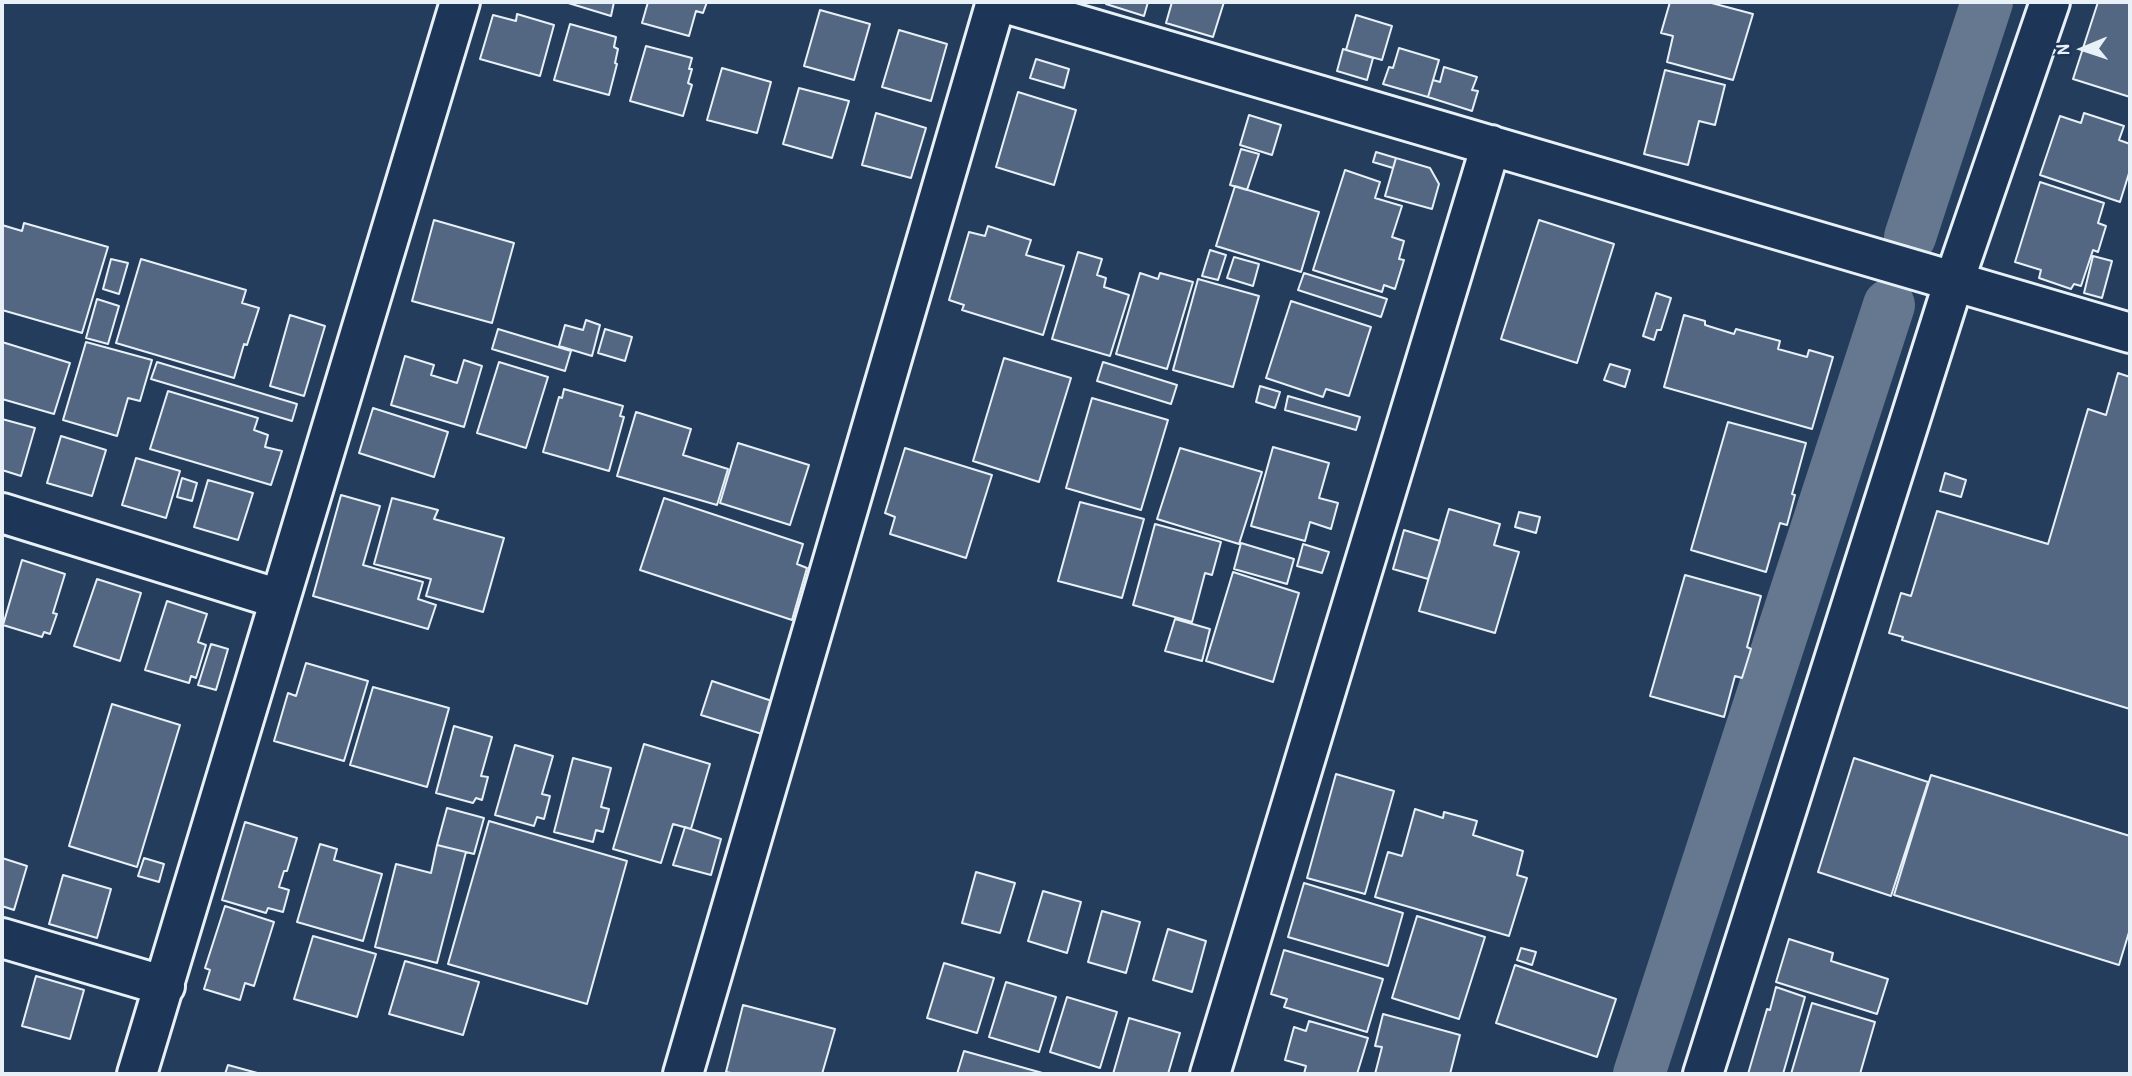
<!DOCTYPE html>
<style>
body{margin:0}
#map{position:relative;width:2132px;height:1076px;overflow:hidden;background:#253d5d;font-family:"Patrick Hand",sans-serif}
canvas{display:block}
.frame{position:absolute;inset:0;border:4px solid #e8f1f8;pointer-events:none}
.north{position:absolute;left:2048px;top:14px;width:70px;height:70px;-webkit-text-stroke:5px #1d3557;paint-order:stroke;rotate:268deg;font-size:19px;font-weight:700;line-height:28px;text-align:center;color:#e8f1f8}
.north::after{content:'';display:block;margin:auto;width:24px;height:32px;background:#e8f1f8;clip-path:polygon(50% 0,100% 100%,50% 72%,0 100%)}
</style>
<div id="map">
<canvas width="2132" height="1076"></canvas>
<div class="frame"></div>
<div class="north">N</div>
</div>
<script>
const ctx = document.querySelector('canvas').getContext('2d');
ctx.lineJoin = 'round';
const toPath = rows => new Path2D(rows.map(r => 'M' + r).join(''));
function strokePath(path, color, width, dash) { ctx.strokeStyle = color; ctx.lineWidth = width; ctx.lineCap = dash ? 'butt' : 'round'; ctx.setLineDash(dash || []); ctx.stroke(path); }
function fillPath(path, color) { ctx.fillStyle = color; ctx.fill(path, 'evenodd'); }
strokePath(toPath([
 [1910,237,1987,2],
 [1639,1074,1889,305]
]), '#657890', 52);
const building = toPath([
 [565,2,614,2,611,16,565,2],
 [648,2,707,2,703,13,696,11,689,36,642,23,648,2],
 [1106,2,1148,2,1144,16,1106,4,1106,2],
 [1172,2,1224,2,1213,37,1166,23,1172,2],
 [1670,2,1708,2,1753,14,1733,80,1667,62,1673,36,1661,33,1670,2],
 [2098,2,2130,2,2130,97,2073,79,2098,2],
 [820,10,870,24,854,80,804,66,820,10],
 [517,14,554,25,540,76,480,59,493,15,516,21,517,14],
 [1356,15,1392,26,1382,60,1346,50,1356,15],
 [570,24,616,37,614,47,618,49,615,63,617,64,609,95,554,80,570,24],
 [899,30,947,44,931,101,882,87,899,30],
 [646,46,692,58,689,69,692,69,688,83,692,85,683,116,630,101,646,46],
 [1399,48,1439,60,1428,97,1383,84,1389,67,1393,68,1399,48],
 [1343,49,1373,58,1367,80,1337,71,1343,49],
 [1036,59,1069,69,1064,88,1030,78,1036,59],
 [1444,67,1477,77,1472,90,1478,91,1472,111,1428,97,1433,80,1440,82,1444,67],
 [722,68,771,82,757,133,707,120,722,68],
 [1665,70,1725,85,1715,125,1699,121,1688,165,1644,154,1665,70],
 [799,88,849,101,832,158,783,144,799,88],
 [1018,92,1076,110,1054,185,996,167,1018,92],
 [876,113,926,128,911,178,862,165,876,113],
 [2084,113,2124,126,2119,140,2130,144,2130,170,2120,202,2040,175,2060,116,2081,123,2084,113],
 [1249,115,1281,125,1272,155,1240,145,1249,115],
 [1241,149,1259,154,1247,190,1230,185,1241,149],
 [1376,152,1396,158,1393,168,1373,162,1376,152],
 [1396,158,1430,168,1439,184,1432,209,1385,196,1396,158],
 [1345,170,1380,182,1375,198,1402,206,1392,237,1404,241,1399,259,1404,260,1395,289,1384,285,1382,292,1313,270,1345,170],
 [2040,182,2104,203,2098,223,2106,226,2098,252,2093,250,2081,286,2074,284,2071,289,2039,278,2041,270,2015,262,2040,182],
 [1235,186,1319,212,1301,272,1216,246,1235,186],
 [434,220,514,243,492,323,412,301,434,220],
 [1539,220,1614,244,1577,363,1501,339,1539,220],
 [24,223,108,247,82,333,2,310,2,225,22,231,24,223],
 [988,226,1031,240,1026,255,1064,266,1043,335,962,310,964,305,949,300,969,232,985,236,988,226],
 [1210,250,1226,255,1218,280,1202,276,1210,250],
 [1078,252,1102,259,1097,275,1106,278,1104,287,1129,295,1110,356,1052,339,1078,252],
 [2093,256,2112,261,2102,298,2084,293,2093,256],
 [1234,257,1259,264,1253,286,1227,278,1234,257],
 [111,259,128,263,119,294,103,289,111,259],
 [141,259,246,290,242,303,259,308,247,345,244,344,234,378,116,343,141,259],
 [1140,273,1158,279,1160,273,1193,282,1167,369,1116,354,1140,273],
 [1304,273,1387,299,1381,317,1298,290,1304,273],
 [1198,279,1259,296,1233,387,1173,370,1198,279],
 [1656,293,1671,298,1661,330,1657,330,1654,340,1643,336,1656,293],
 [97,299,119,306,108,344,86,338,97,299],
 [1291,301,1371,327,1349,396,1326,389,1323,397,1266,378,1291,301],
 [290,315,325,326,304,396,270,386,290,315],
 [1684,315,1705,321,1705,325,1734,334,1736,329,1780,341,1778,349,1807,357,1809,350,1833,357,1812,429,1664,387,1684,315],
 [586,320,600,325,592,356,559,346,565,325,583,330,586,320],
 [498,329,571,351,565,371,492,349,498,329],
 [605,329,632,337,625,361,598,353,605,329],
 [2,342,70,363,54,414,2,399,2,342],
 [86,342,152,360,140,401,128,398,117,436,63,420,86,342],
 [405,356,434,365,431,375,457,383,464,360,482,366,464,427,391,405,405,356],
 [1004,358,1071,378,1039,482,973,461,1004,358],
 [157,362,297,404,292,421,151,379,157,362],
 [499,362,548,377,526,448,477,433,499,362],
 [1103,362,1177,385,1171,404,1097,381,1103,362],
 [1610,364,1630,370,1625,387,1604,380,1610,364],
 [2118,373,2130,377,2130,709,1902,640,1903,637,1889,633,1901,593,1911,596,1937,511,2048,544,2088,409,2106,415,2118,373],
 [1260,386,1280,392,1275,408,1256,402,1260,386],
 [564,389,623,406,620,416,624,417,609,471,543,452,559,397,562,398,564,389],
 [168,391,258,418,254,430,268,435,265,447,282,451,271,485,150,449,168,391],
 [1288,396,1360,417,1356,430,1285,410,1288,396],
 [1092,398,1168,420,1141,510,1066,488,1092,398],
 [373,408,448,432,434,477,359,453,373,408],
 [636,412,691,429,683,455,728,469,717,505,617,476,636,412],
 [2,419,35,428,21,476,2,470,2,419],
 [1728,422,1806,443,1792,494,1795,495,1787,525,1780,523,1766,572,1691,550,1728,422],
 [61,436,106,450,92,496,47,483,61,436],
 [738,443,809,465,790,525,720,503,738,443],
 [1273,447,1329,463,1319,498,1338,503,1331,529,1310,522,1305,541,1251,526,1273,447],
 [905,448,992,475,966,558,890,534,895,517,885,513,905,448],
 [1180,448,1262,472,1239,544,1157,519,1180,448],
 [136,458,180,471,166,518,122,505,136,458],
 [1945,473,1966,480,1961,497,1940,491,1945,473],
 [182,478,197,483,192,501,177,497,182,478],
 [208,480,253,493,238,540,194,527,208,480],
 [341,495,380,506,363,565,423,582,418,599,436,605,428,629,313,596,341,495],
 [392,498,438,510,434,519,504,538,483,612,426,596,431,579,374,564,392,498],
 [664,498,803,544,797,564,807,568,792,620,640,570,664,498],
 [1080,502,1144,519,1122,598,1058,581,1080,502],
 [1449,509,1500,524,1494,545,1519,552,1495,633,1419,611,1449,509],
 [1519,512,1540,517,1536,533,1515,527,1519,512],
 [1155,524,1221,542,1212,575,1205,573,1192,622,1133,605,1155,524],
 [1404,530,1440,541,1428,579,1393,569,1404,530],
 [1241,543,1294,559,1287,584,1234,569,1241,543],
 [1303,544,1329,552,1322,573,1297,566,1303,544],
 [22,560,65,574,53,613,57,614,50,634,44,632,42,637,3,625,22,560],
 [1233,572,1299,593,1273,682,1206,661,1233,572],
 [1685,575,1761,596,1747,647,1751,649,1742,678,1735,676,1724,717,1650,696,1685,575],
 [97,579,141,593,120,661,74,646,97,579],
 [167,601,207,614,198,642,206,645,196,678,191,676,189,683,145,670,167,601],
 [1175,619,1210,629,1202,661,1165,651,1175,619],
 [211,644,228,649,216,690,198,685,211,644],
 [306,663,368,681,344,761,274,741,288,693,296,696,306,663],
 [712,681,772,701,762,734,701,715,712,681],
 [373,687,449,708,427,787,350,765,373,687],
 [112,704,180,725,137,867,69,846,112,704],
 [454,726,492,737,481,776,488,777,482,800,476,798,473,803,436,793,454,726],
 [644,744,710,764,691,829,673,824,661,863,613,849,644,744],
 [515,745,553,756,542,794,550,796,544,819,537,817,534,826,495,815,515,745],
 [573,758,611,768,601,807,609,809,603,832,596,830,593,842,554,832,573,758],
 [1854,758,1928,782,1891,896,1818,872,1854,758],
 [1336,774,1394,791,1365,894,1307,878,1336,774],
 [1931,775,2130,836,2130,929,2119,965,1894,895,1931,775],
 [447,808,484,818,474,854,437,845,447,808],
 [1415,809,1443,818,1444,812,1477,821,1473,835,1523,851,1517,875,1527,878,1509,936,1375,897,1388,852,1402,856,1415,809],
 [489,821,627,861,587,1004,448,964,489,821],
 [245,822,297,838,287,871,284,871,279,887,289,890,283,912,268,908,266,913,222,900,245,822],
 [685,827,721,839,711,875,673,865,685,827],
 [320,844,337,849,334,860,382,874,363,941,297,922,320,844],
 [437,845,466,852,437,963,375,947,396,864,431,873,437,845],
 [2,858,27,866,14,910,2,906,2,858],
 [144,858,164,864,159,882,138,876,144,858],
 [976,872,1015,883,1000,933,962,923,976,872],
 [63,875,111,889,97,938,49,924,63,875],
 [1304,883,1403,913,1388,966,1288,937,1304,883],
 [1043,891,1081,902,1067,953,1028,941,1043,891],
 [225,906,274,922,254,986,245,983,240,1000,204,989,210,970,205,968,225,906],
 [1102,911,1140,922,1126,973,1088,962,1102,911],
 [1417,916,1485,937,1459,1019,1392,998,1417,916],
 [1168,929,1206,941,1192,992,1153,980,1168,929],
 [313,936,376,954,357,1017,294,999,313,936],
 [1789,939,1833,953,1831,961,1888,979,1877,1014,1776,982,1789,939],
 [1521,948,1536,952,1532,965,1517,960,1521,948],
 [1284,950,1383,979,1367,1032,1284,1007,1287,999,1271,994,1284,950],
 [405,961,479,982,463,1035,389,1014,405,961],
 [944,963,994,978,977,1033,927,1018,944,963],
 [1515,965,1616,999,1597,1057,1496,1023,1515,965],
 [36,976,84,990,70,1039,22,1026,36,976],
 [1006,982,1056,997,1039,1052,989,1037,1006,982],
 [1776,987,1805,997,1783,1074,1748,1074,1767,1009,1770,1010,1776,987],
 [1067,997,1117,1012,1100,1068,1050,1052,1067,997],
 [1812,1003,1875,1022,1860,1074,1791,1074,1812,1003],
 [743,1005,835,1029,822,1074,736,1074,726,1072,743,1005],
 [1383,1014,1460,1035,1450,1074,1375,1074,1382,1047,1375,1046,1383,1014],
 [1129,1018,1180,1033,1168,1074,1113,1074,1129,1018],
 [1309,1021,1368,1038,1357,1074,1304,1074,1306,1066,1285,1060,1294,1027,1306,1031,1309,1021],
 [964,1051,1046,1074,957,1074,964,1051],
 [228,1065,261,1074,225,1074,228,1065]
]);
fillPath(building, '#536782');
strokePath(building, '#e8f1f8', 2);
const street = toPath([
 [1001,2,2130,333],
 [2,513,279,599],
 [2,938,165,986],
 [137,1074,460,2],
 [683,1074,996,2],
 [1210,1074,1491,145]
]);
const secondary = toPath([
 [1703,1074,1954,281,2050,2]
]);
strokePath(street, '#e8f1f8', 44);
strokePath(secondary, '#e8f1f8', 44);
strokePath(street, '#1d3557', 38);
strokePath(secondary, '#1d3557', 38);
</script>
